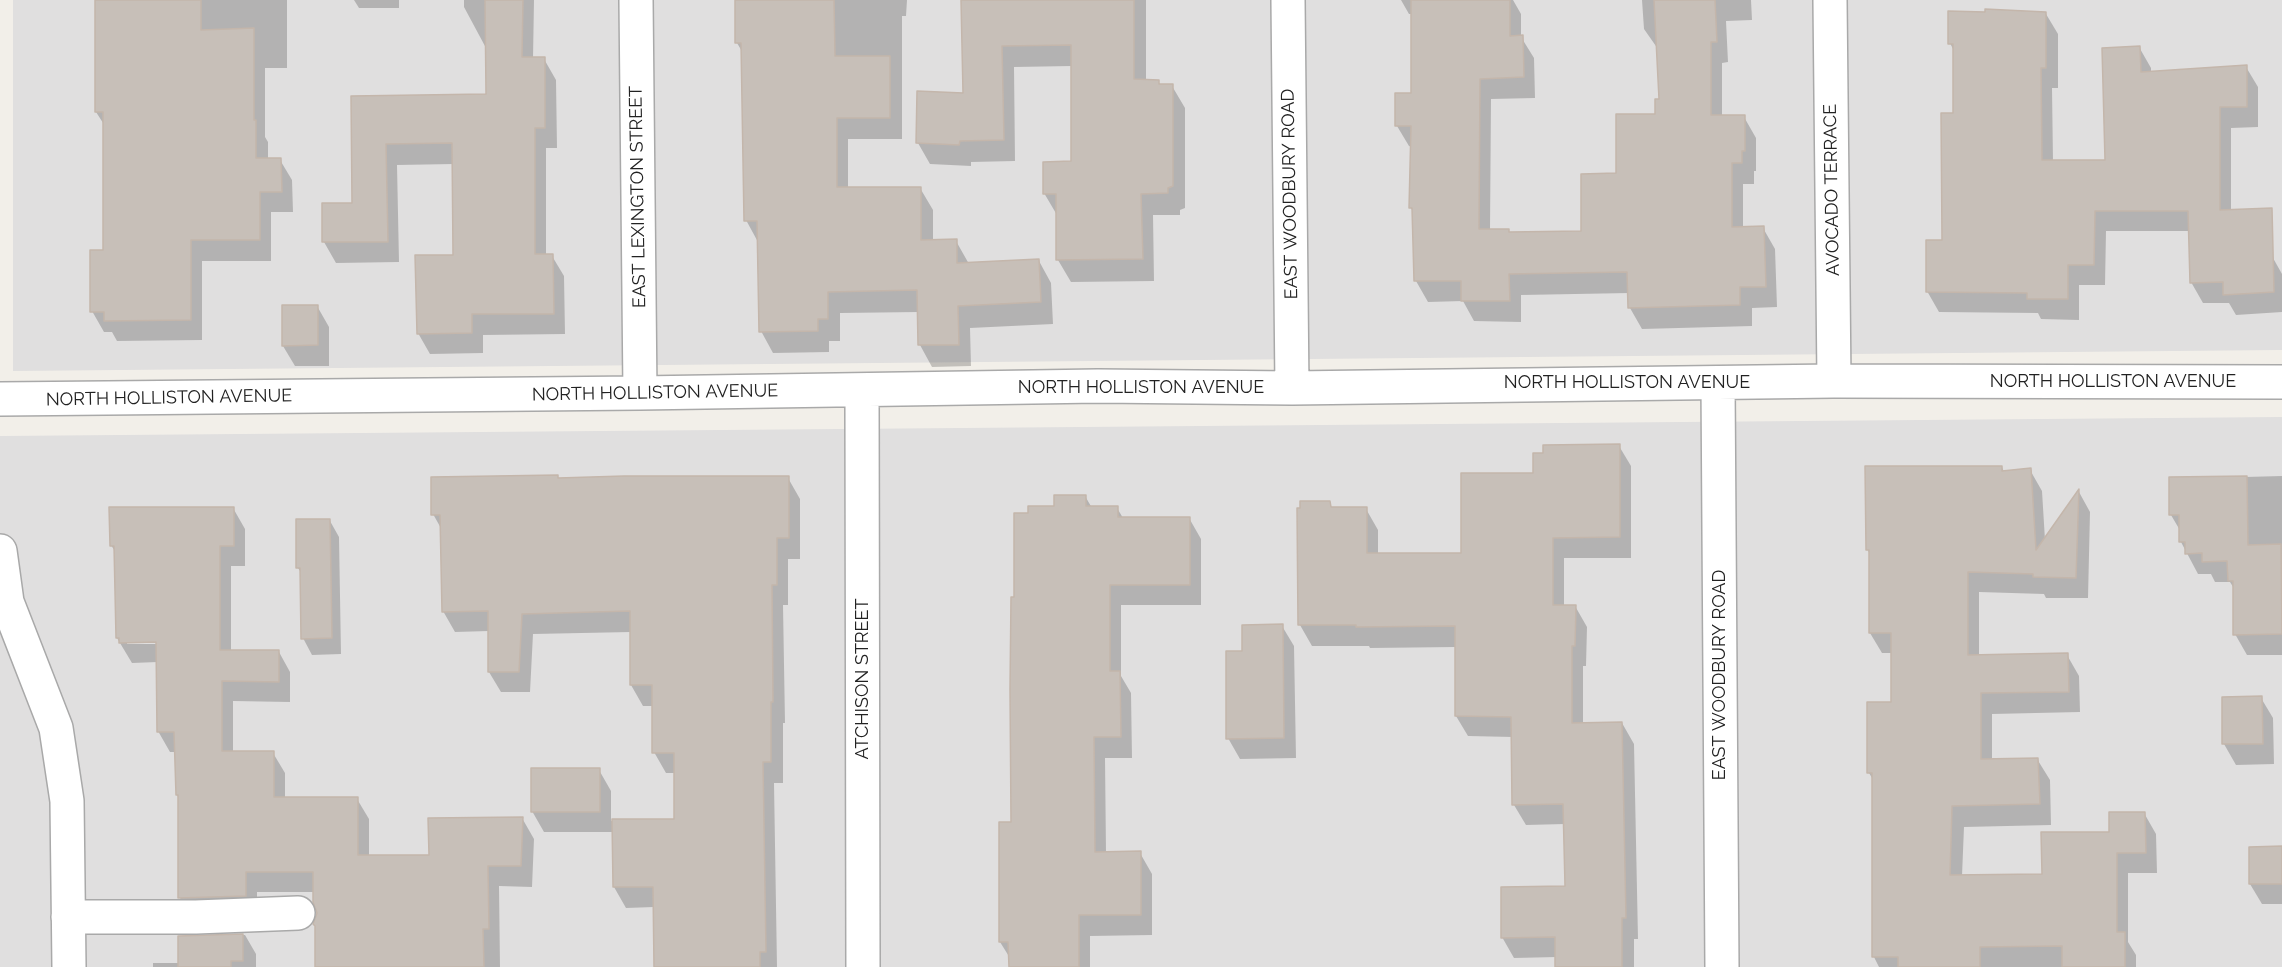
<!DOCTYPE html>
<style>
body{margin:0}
canvas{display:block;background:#f2efe9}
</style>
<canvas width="2282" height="967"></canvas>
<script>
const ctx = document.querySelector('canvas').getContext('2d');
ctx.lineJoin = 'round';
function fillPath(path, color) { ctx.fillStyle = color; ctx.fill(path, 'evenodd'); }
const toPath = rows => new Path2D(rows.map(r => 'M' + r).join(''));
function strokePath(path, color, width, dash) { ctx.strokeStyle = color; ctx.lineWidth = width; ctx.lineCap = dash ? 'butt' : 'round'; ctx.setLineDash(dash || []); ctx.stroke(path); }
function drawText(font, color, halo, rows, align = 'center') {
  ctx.font = font + ' Raleway,sans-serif'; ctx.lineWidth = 4.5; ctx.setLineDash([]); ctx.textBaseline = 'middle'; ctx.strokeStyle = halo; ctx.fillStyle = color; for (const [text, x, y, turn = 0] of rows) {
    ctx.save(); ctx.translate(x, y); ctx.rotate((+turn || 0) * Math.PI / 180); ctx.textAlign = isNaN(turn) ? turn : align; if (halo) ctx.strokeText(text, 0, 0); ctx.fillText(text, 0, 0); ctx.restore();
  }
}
fillPath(toPath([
 [13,0,2282,0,2282,350,13,371],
 [2282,417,2282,967,0,967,0,436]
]), '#e0dfdf');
fillPath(toPath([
 [96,0,287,0,287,68,265,68,265,137,268,142,268,160,280,160,292,180,293,212,271,212,271,261,202,261,202,340,117,341,112,332,104,332,92,311,105,251,105,126,96,112],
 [354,0,399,0,399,8,359,8],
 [464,0,534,0,533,59,544,59,556,80,557,148,546,148,546,256,552,256,564,276,565,334,483,335,483,353,430,354,418,333,455,256,454,164,397,165,399,262,336,263,324,242,354,204,352,97,488,95,486,48,464,7],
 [736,0,907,0,906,16,902,16,902,139,848,139,848,188,920,188,933,210,933,241,956,241,969,264,1039,261,1051,283,1053,324,970,328,971,366,932,367,920,345,919,312,840,313,840,341,829,341,829,352,773,353,761,331,758,242,746,220,743,53,737,43],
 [964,0,1146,0,1146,81,1158,81,1161,86,1172,86,1185,108,1185,208,1180,210,1180,215,1153,215,1154,281,1071,282,1058,260,1057,215,1044,193,1072,163,1072,66,1014,67,1015,161,971,162,971,166,930,164,918,143,964,94],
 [1401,0,1513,0,1521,14,1521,37,1534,58,1535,98,1491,99,1490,230,1508,230,1510,234,1582,233,1656,115,1660,101,1658,49,1644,29,1642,0,1751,0,1752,20,1726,21,1728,62,1722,63,1722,117,1744,117,1756,138,1756,171,1754,171,1754,184,1743,184,1743,228,1763,228,1775,249,1777,307,1752,308,1752,326,1642,329,1630,308,1630,293,1521,295,1521,322,1474,321,1463,301,1428,302,1416,281,1414,213,1411,208,1412,147,1409,146,1397,126,1413,94,1413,14,1409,14],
 [2046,14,2058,34,2058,88,2052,88,2053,162,2107,162,2139,47,2151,68,2151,73,2246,67,2258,87,2258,127,2231,128,2231,211,2273,258,2282,274,2282,312,2236,315,2229,303,2203,303,2191,282,2190,231,2106,231,2105,285,2079,285,2079,320,2041,319,2038,313,1939,312,1927,291,1943,242,1954,114,1954,51,1950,43],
 [317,306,329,327,329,366,295,366,283,346],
 [1619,446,1631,466,1631,558,1564,558,1564,606,1575,606,1587,627,1586,666,1583,666,1583,724,1622,723,1634,744,1638,939,1634,939,1634,967,1557,967,1557,957,1514,958,1502,937,1566,887,1565,824,1526,825,1514,805,1513,737,1468,736,1456,716,1456,647,1370,648,1369,646,1312,646,1300,625,1329,503,1333,509,1366,509,1378,530,1378,555,1462,555,1535,474],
 [2002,467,2004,472,2030,470,2042,491,2045,540,2079,492,2090,512,2088,598,2046,598,2044,594,1979,592,1979,656,2067,655,2079,676,2080,712,1992,714,1992,760,2037,759,2050,780,2051,825,1964,827,1962,876,2043,875,2144,813,2156,834,2157,873,2128,873,2128,942,2136,955,2136,967,1879,967,1874,957,1874,781,1869,773,1869,704,1893,704,1893,653,1882,653,1870,633,1870,554,1867,549],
 [2282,476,2282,655,2247,655,2235,634,2235,590,2230,582,2215,582,2211,574,2198,574,2181,542,2181,532,2171,515,2170,479],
 [788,478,800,499,800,559,788,559,788,605,783,605,785,723,783,723,783,783,774,783,777,967,655,967,654,907,626,908,614,887,614,832,544,832,532,811,599,770,611,791,611,821,675,820,675,773,666,773,654,752,654,706,643,706,631,685,631,632,533,634,530,692,501,692,489,672,489,631,455,632,443,611,442,530,433,514,559,480],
 [1085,496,1092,508,1117,508,1123,518,1189,518,1201,539,1201,605,1121,605,1121,676,1131,693,1132,758,1105,758,1106,853,1140,853,1152,874,1152,935,1090,936,1090,967,1010,967,1010,958,1000,942,1013,823,1016,599,1029,514,1056,508],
 [233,508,245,529,245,566,231,566,231,651,279,652,290,672,290,702,233,701,233,753,273,753,285,773,285,799,357,799,369,819,369,856,431,856,522,818,534,839,532,887,499,886,500,967,317,967,318,913,314,892,257,892,257,916,192,918,180,898,180,800,177,795,176,752,170,752,158,731,158,662,132,663,117,638,116,553,111,545],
 [127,641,163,641,163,644,127,644],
 [330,521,339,537,341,654,312,655,303,638,302,574,298,568],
 [1282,626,1294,646,1296,758,1240,759,1228,738],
 [2261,698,2273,718,2274,764,2236,765,2224,744],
 [2282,848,2282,904,2262,904,2250,884],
 [245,935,256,954,256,967,153,967,153,963,180,963,180,937]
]), '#0003');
const building = toPath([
 [95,0,201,0,201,30,254,28,254,120,256,120,256,158,281,158,282,192,260,192,260,240,191,240,191,320,104,321,104,312,90,312,90,250,103,250,103,112,95,112,95,0],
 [485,0,523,0,522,57,545,57,545,128,535,128,535,254,553,254,554,314,472,314,472,333,417,334,415,255,453,255,452,143,386,144,388,242,322,242,322,203,352,203,351,96,486,94,485,0],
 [735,0,834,0,835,56,890,56,890,118,837,118,837,187,921,187,921,240,957,239,957,263,1039,259,1041,302,958,306,959,345,918,345,917,290,828,292,828,319,818,319,818,331,759,332,757,221,744,221,741,43,735,43,735,0],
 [961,0,1134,0,1134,79,1159,80,1159,84,1173,84,1173,186,1168,188,1168,193,1141,194,1143,259,1056,260,1056,194,1043,194,1043,162,1071,161,1071,45,1002,46,1004,140,960,141,959,145,916,143,917,91,963,93,961,0],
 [1411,0,1510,0,1510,36,1523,35,1524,77,1480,79,1479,229,1509,229,1509,232,1581,231,1581,174,1616,173,1616,114,1655,114,1655,99,1659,99,1654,0,1715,0,1717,42,1711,42,1711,115,1745,115,1745,151,1742,151,1742,163,1732,163,1732,227,1764,226,1766,287,1740,287,1740,305,1628,308,1627,272,1509,274,1510,301,1461,301,1461,281,1414,281,1412,208,1409,208,1411,126,1395,126,1395,93,1411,93,1411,0],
 [1985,9,2046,12,2046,68,2041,68,2042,160,2105,160,2102,48,2140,46,2141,72,2247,65,2247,107,2220,107,2220,210,2272,208,2274,292,2223,295,2223,282,2190,283,2188,211,2095,211,2094,265,2068,265,2068,299,2027,299,2027,293,1926,292,1926,240,1942,240,1941,113,1953,113,1953,44,1948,44,1948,11,1985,12,1985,9],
 [282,305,318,305,318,345,282,346,282,305],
 [1620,444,1620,537,1553,538,1553,605,1576,605,1575,646,1572,646,1572,723,1622,722,1626,918,1622,918,1622,967,1555,967,1555,937,1501,938,1501,887,1565,886,1563,804,1512,805,1511,717,1455,716,1455,626,1356,627,1356,625,1298,625,1297,508,1300,508,1300,501,1330,501,1331,507,1367,507,1367,553,1461,553,1461,473,1533,473,1533,453,1543,453,1543,445,1620,444],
 [1865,466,2002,466,2002,471,2031,468,2036,550,2079,489,2076,578,2033,577,2033,574,1968,572,1968,655,2068,653,2069,692,1981,693,1981,759,2038,758,2040,804,1952,806,1950,875,2042,874,2041,832,2109,832,2109,812,2145,812,2146,853,2117,853,2117,932,2125,932,2125,967,2062,967,2062,946,1980,947,1980,967,1898,967,1898,957,1872,957,1872,773,1867,773,1867,702,1891,702,1891,633,1869,633,1869,550,1866,550,1865,466],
 [558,475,558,478,624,476,789,476,789,538,777,538,777,585,772,585,773,702,771,702,771,762,763,762,766,952,760,952,760,967,654,967,653,887,613,887,612,819,674,819,674,753,652,753,652,685,630,685,630,611,522,614,519,672,488,672,488,611,442,612,440,515,431,515,431,477,558,475],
 [2247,476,2248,545,2281,544,2282,634,2233,635,2233,581,2228,581,2227,561,2202,562,2202,553,2185,554,2185,542,2179,542,2179,515,2169,515,2169,477,2247,476],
 [1054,495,1086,495,1086,506,1118,506,1118,517,1190,517,1190,585,1110,585,1110,671,1120,671,1121,737,1094,737,1095,852,1141,851,1141,915,1079,915,1079,967,1009,967,1008,942,999,942,999,822,1011,822,1010,689,1011,597,1014,597,1014,513,1028,513,1028,506,1054,506,1054,495],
 [109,507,234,507,234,546,220,546,220,650,279,650,279,682,222,681,222,751,274,751,274,797,358,797,358,855,429,855,428,818,523,817,521,866,488,866,489,929,483,929,484,967,315,967,315,926,313,924,317,913,313,902,313,872,246,872,246,896,178,898,178,795,176,795,174,732,157,732,156,642,119,643,119,638,116,638,114,546,110,546,109,507],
 [296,519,330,519,332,638,301,639,300,568,296,568,296,519],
 [1283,624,1284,738,1226,739,1226,651,1242,651,1242,625,1283,624],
 [2262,696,2263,744,2222,744,2222,697,2262,696],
 [531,768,600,768,600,812,531,812,531,768],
 [2282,846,2282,884,2249,884,2249,847,2282,846],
 [243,934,243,961,231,961,231,967,178,967,178,936,243,934]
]);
fillPath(building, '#c7bfb8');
strokePath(building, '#c4b6ab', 1.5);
const minor = toPath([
 [636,0,640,393],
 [1288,0,1292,388],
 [1830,0,1834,381],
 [1718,383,1722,967],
 [862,390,863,967],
 [0,399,640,393,1098,386,1292,388,1834,381,2282,382],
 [0,551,7,602,56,728,67,801,69,967],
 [68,917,196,917,298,913]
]);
strokePath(minor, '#a9a9a9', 36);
strokePath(minor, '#fff', 33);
drawText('18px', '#222', '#fff', [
 ["AVOCADO TERRACE",1832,190,-91],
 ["EAST WOODBURY ROAD",1290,194,-91],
 ["EAST LEXINGTON STREET",638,197,-91],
 ["NORTH HOLLISTON AVENUE",2113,382],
 ["NORTH HOLLISTON AVENUE",1627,383],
 ["NORTH HOLLISTON AVENUE",1141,388],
 ["NORTH HOLLISTON AVENUE",655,393,-1],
 ["NORTH HOLLISTON AVENUE",169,398,-1],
 ["EAST WOODBURY ROAD",1720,675,-90],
 ["ATCHISON STREET",863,679,-90]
]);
</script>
